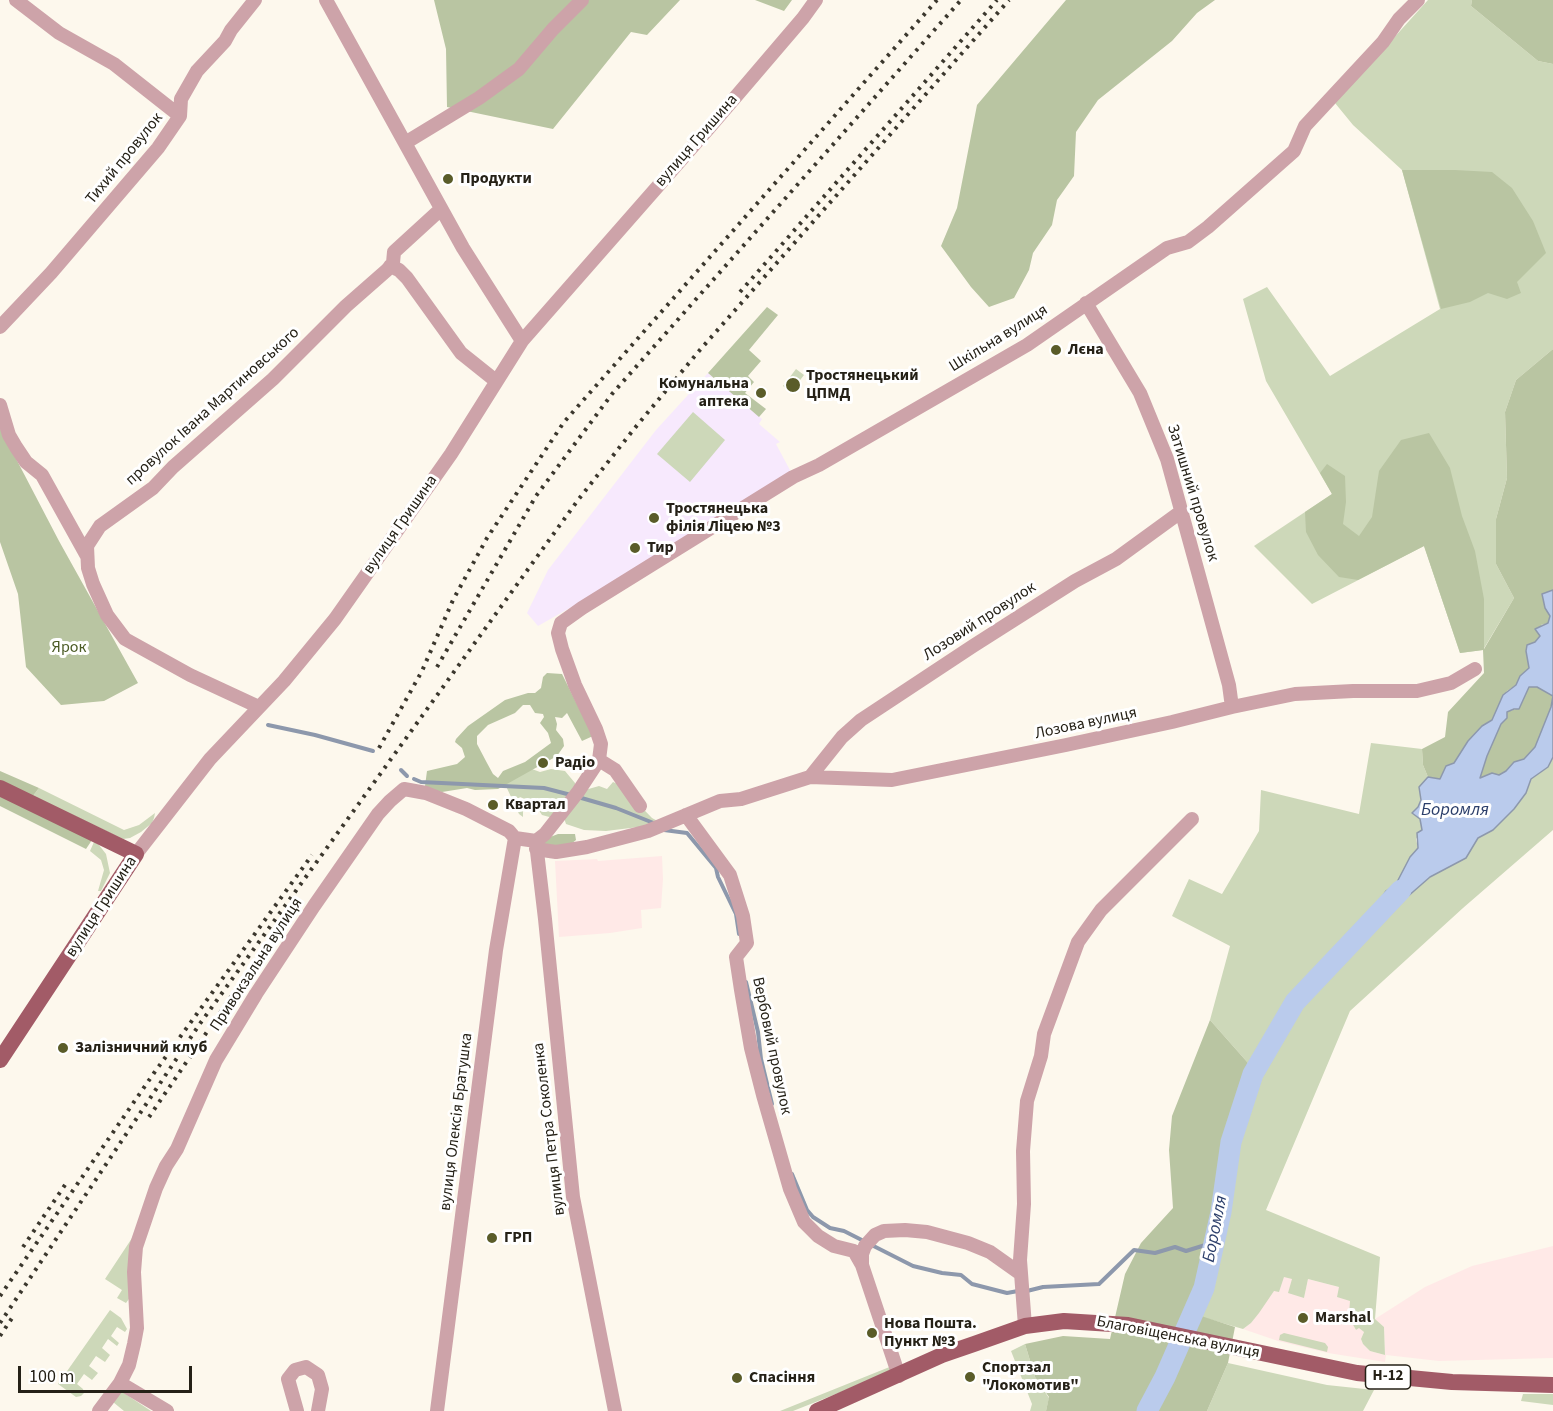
<!DOCTYPE html>
<meta charset="utf-8">
<style>
body{margin:0}
#map{position:relative;width:1553px;height:1411px;overflow:hidden;background:#fdf8ed;font-family:"Source Sans 3",sans-serif}
canvas{display:block}
.scale{position:absolute;left:18px;top:1366px;width:174px;height:27px;box-sizing:border-box;border:3px solid #252117;border-top:0;padding-left:8px;font-size:18px;line-height:21px;white-space:nowrap;color:#252117;-webkit-text-stroke:4px #fff;paint-order:stroke}
</style>
<div id="map">
<canvas width="1553" height="1411"></canvas>
<div class="scale">100 m</div>
</div>
<script>
const ctx = document.querySelector('canvas').getContext('2d');
ctx.lineJoin = 'round';
function fillPath(path, color) { ctx.fillStyle = color; ctx.fill(path, 'evenodd'); }
const toPath = rows => new Path2D(rows.map(r => 'M' + r).join(''));
function strokePath(path, color, width, dash) { ctx.strokeStyle = color; ctx.lineWidth = width; ctx.lineCap = dash ? 'butt' : 'round'; ctx.setLineDash(dash || []); ctx.stroke(path); }
function drawText(font, color, halo, rows, align = 'center') {
  ctx.font = font + ' "Source Sans 3",sans-serif'; ctx.lineWidth = 6; ctx.setLineDash([]); ctx.textBaseline = 'middle'; ctx.strokeStyle = halo; ctx.fillStyle = color; for (const [text, x, y, turn = 0] of rows) {
    ctx.save(); ctx.translate(x, y); ctx.rotate((+turn || 0) * Math.PI / 180); ctx.textAlign = isNaN(turn) ? turn : align; if (halo) ctx.strokeText(text, 0, 0); ctx.fillText(text, 0, 0); ctx.restore();
  }
}
fillPath(toPath([
 [662,856,663,879,661,908,641,910,642,928,610,933,559,937,555,861,597,859,598,861],
 [1553,1246,1553,1358,1439,1361,1386,1355,1385,1362,1328,1353,1278,1341,1243,1329,1251,1323,1274,1290,1279,1291,1284,1276,1292,1278,1304,1298,1308,1279,1339,1287,1351,1301,1349,1314,1356,1330,1359,1327,1364,1332,1361,1339,1363,1344,1370,1351,1385,1355,1384,1327,1375,1319,1425,1287,1472,1266]
]), '#ffe9e7');
fillPath(toPath([
 [708,373,762,419,759,424,780,442,776,444,791,472,619,580,538,626,527,613,548,570,656,430]
]), '#f7e9fd');
fillPath(toPath([
 [1428,0,1472,0,1471,6,1538,61,1553,64,1553,349,1516,380,1505,412,1507,478,1496,519,1496,564,1514,598,1483,650,1460,653,1424,546,1312,604,1254,546,1332,494,1266,381,1243,299,1267,287,1330,376,1440,309,1402,170,1353,125,1335,103],
 [796,369,804,375,791,392,783,386],
 [693,412,725,440,690,482,657,454],
 [1371,743,1422,749,1423,765,1428,777,1419,787,1421,800,1418,807,1412,813,1420,818,1422,830,1416,839,1418,848,1410,857,1396,885,1386,891,1398,905,1430,877,1466,858,1478,838,1493,830,1526,793,1531,779,1548,767,1553,757,1553,830,1463,908,1350,1011,1266,1210,1380,1257,1375,1319,1384,1327,1385,1355,1370,1351,1363,1344,1361,1339,1364,1332,1359,1328,1356,1330,1351,1321,1349,1314,1350,1301,1337,1297,1339,1287,1308,1279,1304,1298,1288,1293,1292,1279,1284,1277,1279,1292,1274,1291,1259,1313,1251,1323,1243,1329,1195,1315,1208,1286,1215,1242,1225,1210,1235,1140,1256,1072,1210,1020,1230,946,1172,916,1189,879,1222,894,1259,831,1261,790,1359,814],
 [532,769,540,772,551,769,565,771,575,783,576,791,553,818,542,815,534,803,520,797,518,799,523,811,523,817,519,814,505,784],
 [613,782,620,785,652,818,663,824,606,831,584,830,566,824,564,818,585,790,599,786,607,789],
 [39,788,124,830,139,825,155,813,154,818,152,823,141,832,130,838,123,839,33,796],
 [94,842,99,845,106,854,110,873,101,891,98,891,104,870,101,860,90,851],
 [136,1232,131,1296,126,1303,117,1298,122,1290,105,1279],
 [110,1310,121,1318,127,1329,125,1332,117,1327,111,1336,119,1343,117,1346,108,1339,102,1348,110,1355,105,1362,96,1356,89,1366,98,1373,92,1380,84,1374,77,1384,83,1389,84,1393,81,1396,76,1397,58,1384],
 [1284,1333,1325,1343,1328,1347,1327,1352,1279,1340,1280,1335],
 [1025,1344,1035,1377,1049,1398,1046,1411,1030,1411,1032,1404,1011,1351],
 [1228,1363,1327,1385,1374,1390,1363,1411,1207,1411],
 [892,1366,893,1369,841,1392,793,1411,780,1411],
 [121,1392,124,1393,151,1411,124,1411,113,1402],
 [1523,1394,1553,1394,1553,1405,1521,1401]
]), '#cdd8b9');
fillPath(toPath([
 [434,0,680,0,647,35,631,32,553,129,447,107,446,49],
 [755,0,792,0,784,11],
 [1066,0,1215,0,1197,13,1172,41,1098,100,1076,132,1074,176,1057,200,1052,225,1033,253,1029,270,1014,298,989,307,971,287,941,246,957,208,977,105],
 [1472,0,1553,0,1553,64,1538,61,1471,6],
 [1402,170,1455,170,1492,172,1512,188,1533,221,1546,253,1517,282,1521,293,1507,299,1488,293,1470,302,1441,309],
 [767,307,778,315,749,350,761,361,748,376,754,382,745,393,766,409,759,417,708,373],
 [1553,349,1553,590,1543,595,1545,608,1550,616,1548,623,1541,625,1541,636,1526,651,1529,668,1520,676,1516,685,1507,691,1492,720,1482,726,1468,741,1454,763,1446,766,1440,779,1428,777,1423,765,1422,749,1445,737,1448,712,1484,673,1483,650,1460,653,1424,546,1358,580,1339,577,1318,555,1306,532,1305,512,1332,494,1320,473,1327,464,1345,476,1346,502,1343,524,1359,536,1372,517,1379,471,1401,440,1429,433,1450,468,1462,516,1475,551,1484,599,1484,649,1514,598,1496,564,1496,519,1507,478,1505,412,1516,380],
 [0,428,59,541,138,683,104,701,61,705,26,667,18,594,0,542],
 [547,673,562,674,593,736,582,741,567,713,562,718,555,717,557,724,556,730,563,739,564,746,557,756,498,789,475,790,467,788,442,792,429,790,425,786,427,771,457,764,465,757,462,748,455,742,456,739,468,726,505,700,528,693,535,693,541,688,543,677],
 [523,705,530,705,535,713,543,714,544,717,540,723,548,733,551,743,525,762,503,771,498,778,493,774,487,763,477,744,477,736,488,725,515,713],
 [1529,687,1537,687,1553,695,1551,707,1535,747,1524,760,1514,762,1506,771,1499,775,1480,778,1487,756,1501,724,1507,718,1507,712,1519,708],
 [0,771,39,788,33,796,0,781],
 [0,794,92,840,86,849,0,806],
 [558,834,575,834,576,840,566,848,542,844,545,839],
 [1210,1020,1256,1072,1235,1140,1225,1210,1215,1242,1208,1286,1195,1314,1235,1327,1228,1363,1207,1411,1046,1411,1049,1397,1035,1377,1025,1344,1063,1336,1110,1339,1125,1274,1141,1243,1173,1208,1169,1150,1172,1116]
]), '#b9c5a2');
const water = toPath([
 [1553,590,1553,757,1548,767,1531,779,1526,793,1514,809,1493,830,1478,838,1466,858,1430,877,1398,905,1383,910,1379,902,1386,891,1396,884,1410,857,1418,848,1417,833,1422,830,1420,819,1412,813,1418,807,1421,800,1419,787,1428,777,1440,779,1446,766,1454,763,1468,741,1482,726,1492,720,1503,695,1516,685,1520,676,1529,668,1526,651,1527,645,1535,642,1540,636,1535,629,1548,623,1550,616,1545,608,1542,594,1553,590],
 [1529,687,1537,687,1553,696,1551,707,1535,747,1524,759,1514,762,1506,771,1499,775,1492,773,1480,778,1487,756,1501,724,1507,718,1507,712,1514,709,1519,709,1529,687]
]);
fillPath(water, '#bacbec');
strokePath(water, '#8d98ac', 1.5);
strokePath(toPath([
 [268,725,315,735,373,751],
 [401,770,407,776],
 [414,779,421,782,544,788,571,795],
 [578,797,616,808,656,824],
 [664,830,687,833,716,868,718,877,736,914,739,934],
 [746,982,758,1032,761,1059,772,1104],
 [792,1174,807,1210,813,1217,830,1228,844,1231,913,1266,942,1273,961,1275,972,1284,1007,1293,1018,1291],
 [1027,1291,1043,1287,1099,1284,1134,1250,1155,1253,1175,1247,1186,1251,1215,1242]
]), '#8d98ac', 4);
strokePath(toPath([
 [1147,1411,1165,1377,1204,1288,1221,1212,1231,1142,1253,1074,1295,1002,1401,890]
]), '#bacbec', 21);
strokePath(toPath([
 [16,0,59,33,114,64,180,116],
 [326,0,463,248,522,341],
 [405,143,479,98,519,69,553,29,582,0],
 [390,266,399,270,407,278,461,353,496,381],
 [1086,303,1140,393,1167,459,1229,685,1232,707],
 [0,327,51,273,158,148,180,116,181,99,197,71,225,41,231,30,255,0],
 [0,405,9,435,16,447,26,462,42,475,87,556],
 [259,707,190,675,125,639,107,615,93,584,88,568,87,546,100,526,153,488,173,467,273,379,346,306,387,270,393,263,394,252,441,209],
 [599,760,615,770,640,806],
 [810,777,842,737,861,720,973,646,1075,581,1116,559,1182,511],
 [686,815,730,875,743,916,747,943,736,957,741,990,751,1048,763,1095,790,1189,804,1222,818,1236,834,1246,854,1251,862,1265,899,1376],
 [536,843,545,919,573,1197,615,1411],
 [536,849,556,852,587,847,648,831,720,801,741,799,810,777,892,780,1066,745,1172,722,1232,707,1295,694,1353,691,1417,691,1451,683,1475,669],
 [136,854,210,759,284,681,335,619,451,454,522,341,709,128,803,18,816,0],
 [862,1265,862,1254,865,1246,875,1235,884,1231,905,1230,927,1232,968,1243,990,1252,1021,1274],
 [1025,1326,1020,1260,1024,1204,1023,1151,1027,1101,1041,1056,1044,1034,1078,942,1101,910,1192,819],
 [120,1383,167,1411],
 [99,1411,120,1383,129,1365,134,1344,137,1328,134,1272,136,1247,156,1188,166,1166,177,1149,216,1060,256,994,314,906,378,814,390,801,404,789,426,793,466,809,509,831,515,838,536,841,545,834,578,792,599,760,601,744,596,729,575,685,562,649,558,633,561,623,582,608,793,477,819,465,1027,345,1167,248,1188,242,1208,227,1294,151,1305,126,1383,42,1399,19,1418,0],
 [297,1411,288,1379,295,1370,306,1367,318,1375,322,1389,318,1411],
 [437,1411,496,950,515,838]
]), '#cda3a9', 14);
strokePath(toPath([
 [0,788,136,854,0,1060],
 [817,1411,942,1355,974,1344,1025,1326,1064,1321,1128,1325,1357,1373,1452,1382,1553,1385]
]), '#a25b67', 16);
strokePath(toPath([
 [740,292,997,0],
 [437,667,536,496,612,394,961,0],
 [379,748,422,671,453,600,487,538,564,422,937,0],
 [149,1117,237,988],
 [23,1247,67,1182],
 [0,1296,154,1073,312,855],
 [0,1323,199,1025,578,500,634,429,699,351,1009,0],
 [0,1336,12,1318]
]), '#3b372d', 4, [3, 6]);
for (const [x, y, r, color] of [
 [448,179,6,"#5a5c29"],
 [1056,350,6,"#5a5c29"],
 [793,385,8,"#5a5c29"],
 [761,393,6,"#5a5c29"],
 [654,518,6,"#5a5c29"],
 [635,548,6,"#5a5c29"],
 [543,763,6,"#5a5c29"],
 [493,805,6,"#5a5c29"],
 [63,1048,6,"#5a5c29"],
 [492,1238,6,"#5a5c29"],
 [1303,1318,6,"#5a5c29"],
 [872,1333,6,"#5a5c29"],
 [970,1377,6,"#5a5c29"],
 [737,1378,6,"#5a5c29"]
]) { const dot = new Path2D(); dot.arc(x, y, r, 0, 2 * Math.PI); ctx.fillStyle = color; ctx.fill(dot); strokePath(dot, '#fff', 2); }
for (const [x, y, w] of [
 [1388,1377,45]
]) { const box = new Path2D(); box.roundRect(x - w / 2, y - 12, w, 24, 4.5); ctx.fillStyle = '#fff'; ctx.fill(box); strokePath(box, '#252117', 1.5); }
drawText('bold 15px', '#252117', null, [
 ["Н-12",1388,1377]
]);
drawText('16px', '#252117', '#fff', [
 ["вулиця Гришина",697,141,-49],
 ["Тихий провулок",125,159,-51],
 ["Шкільна вулиця",999,339,-32],
 ["провулок Івана Мартиновського",213,407,-42],
 ["Затишний провулок",1192,493,73],
 ["вулиця Гришина",401,525,-55],
 ["Лозовий провулок",980,622,-33],
 ["Лозова вулиця",1086,724,-12],
 ["вулиця Гришина",102,907,-57],
 ["Привокзальна вулиця",257,965,-57],
 ["Вербовий провулок",771,1046,78],
 ["вулиця Олексія Братушка",457,1122,-83],
 ["вулиця Петра Соколенка",550,1129,-97],
 ["Благовіщенська вулиця",1178,1338,11]
]);
drawText('bold 16px', '#252117', '#fff', [
 ["Продукти",460,179],
 ["Лєна",1068,350],
 ["Тростянецький",806,376],
 ["ЦПМД",806,394],
 ["Комунальна",749,384,"right"],
 ["аптека",749,402,"right"],
 ["Тростянецька",666,509],
 ["філія Ліцею №3",666,527],
 ["Тир",647,548],
 ["Радіо",555,763],
 ["Квартал",505,805],
 ["Залізничний клуб",75,1048],
 ["ГРП",504,1238],
 ["Marshal",1315,1318],
 ["Нова Пошта.",884,1324],
 ["Пункт №3",884,1342],
 ["Спортзал",982,1368],
 ["\"Локомотив\"",982,1386],
 ["Спасіння",749,1378]
], 'left');
drawText('16px', '#4b5b25', '#fff', [
 ["Ярок",69,648]
]);
drawText('italic 18px', '#2b3e6a', '#fff', [
 ["Боромля",1455,811],
 ["Боромля",1216,1229,-79]
]);
</script>
